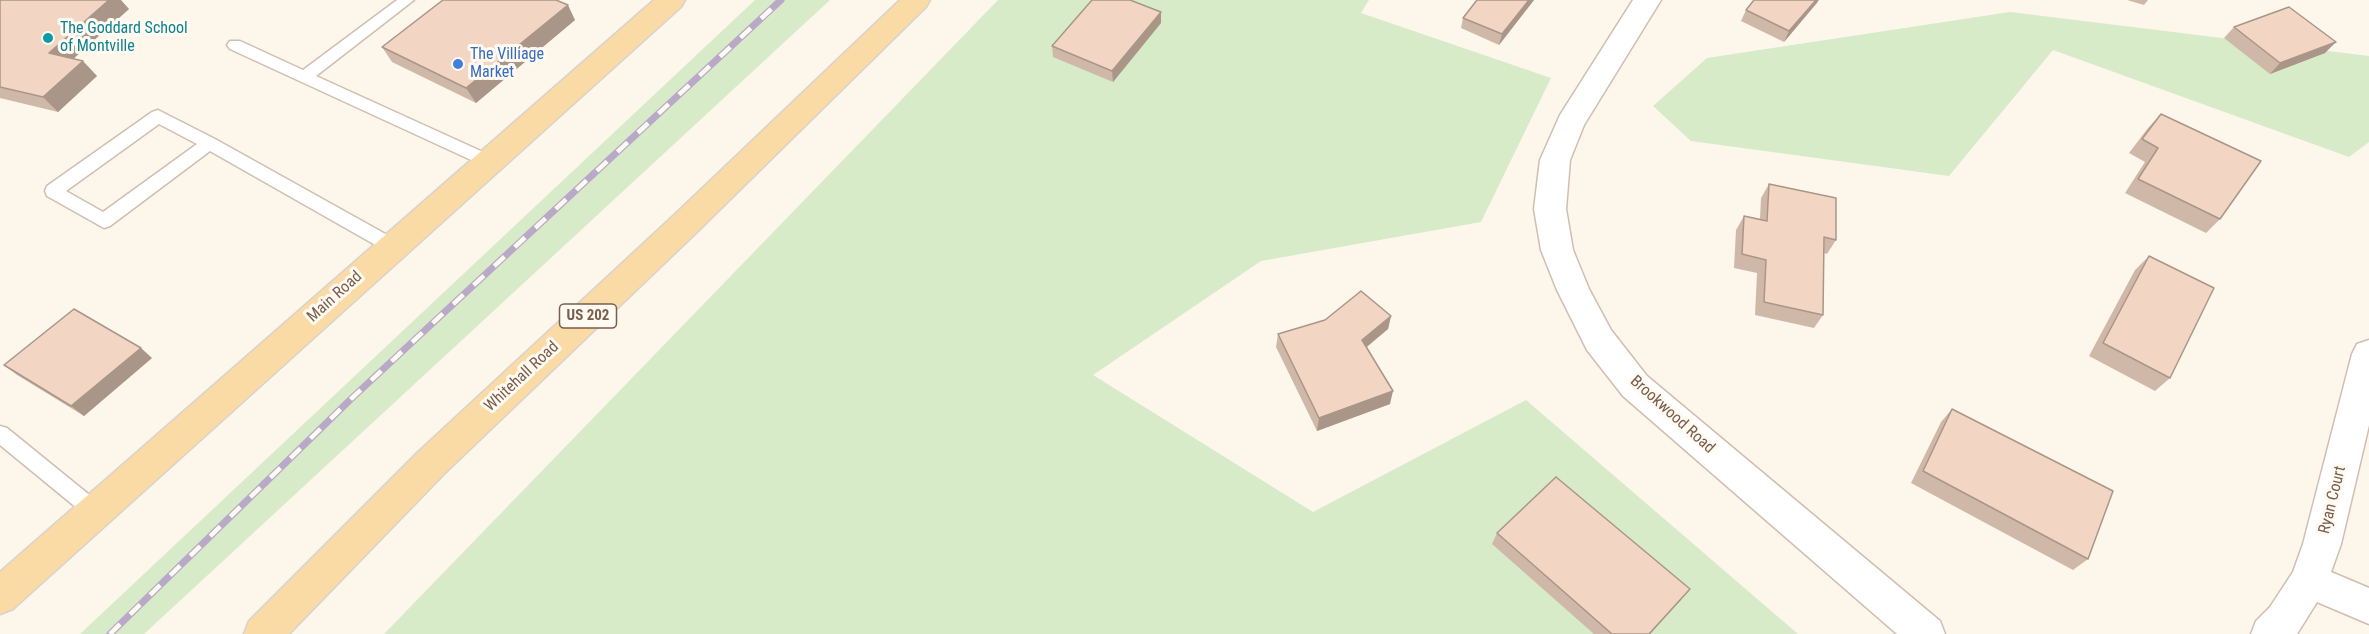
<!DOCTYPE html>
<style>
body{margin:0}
canvas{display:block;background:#fdf6eb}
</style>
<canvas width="2369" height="634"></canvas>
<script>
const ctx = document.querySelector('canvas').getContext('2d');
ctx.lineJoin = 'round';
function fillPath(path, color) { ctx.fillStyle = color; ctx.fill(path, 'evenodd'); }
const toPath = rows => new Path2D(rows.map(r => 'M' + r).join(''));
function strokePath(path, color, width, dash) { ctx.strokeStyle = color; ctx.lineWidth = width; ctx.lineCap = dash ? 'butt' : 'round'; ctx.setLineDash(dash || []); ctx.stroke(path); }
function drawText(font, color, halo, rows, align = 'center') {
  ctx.font = font + ' "Roboto Condensed",sans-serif'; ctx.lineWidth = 6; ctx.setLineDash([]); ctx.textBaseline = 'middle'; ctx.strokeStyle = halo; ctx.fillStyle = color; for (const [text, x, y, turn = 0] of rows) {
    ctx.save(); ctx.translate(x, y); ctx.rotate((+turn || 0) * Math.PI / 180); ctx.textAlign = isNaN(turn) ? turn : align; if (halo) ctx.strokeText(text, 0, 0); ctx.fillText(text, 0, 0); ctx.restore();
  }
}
fillPath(toPath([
 [755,0,830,0,144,634,80,634],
 [998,0,1369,0,1361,13,1551,78,1481,222,1261,261,1093,375,1313,512,1526,400,1798,634,384,634],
 [2010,12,2369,56,2369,142,2349,157,2053,50,1949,176,1691,141,1653,106,1707,58]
]), '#d7ebc9');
const service = toPath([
 [397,0,414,0,316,76,494,157,496,161,494,165,488,167,482,165,230,49,227,45,230,41,240,41,303,70,397,0],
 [158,110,215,139,398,241,401,246,398,251,392,253,386,251,210,151,110,226,104,228,47,196,45,191,47,186,152,112,158,110],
 [159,124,197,144,103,212,66,191,159,124],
 [0,426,7,428,103,506,106,512,103,518,96,521,89,518,0,445,0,426]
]);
const minor = toPath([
 [1633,0,1661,0,1584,125,1570,160,1566,209,1573,250,1589,289,1611,330,1647,376,1940,621,1945,634,1897,634,1623,396,1587,350,1557,290,1541,250,1534,209,1540,160,1560,115,1633,0],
 [2369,340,2369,425,2341,544,2331,572,2369,588,2369,624,2317,602,2297,634,2251,634,2256,621,2270,607,2293,572,2303,544,2352,354,2357,344,2369,340]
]);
const primary = toPath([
 [654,0,685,0,681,7,13,609,0,614,0,572,654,0],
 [900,0,930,0,926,7,695,234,444,474,289,634,244,634,249,621,418,452,673,216,900,0]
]);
strokePath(service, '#d0beb0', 3);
strokePath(minor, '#d0beb0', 3);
strokePath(primary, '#d9d2cd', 3);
fillPath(service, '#fff');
fillPath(minor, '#fff');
fillPath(primary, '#fadba5');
const rail = toPath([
 [110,634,352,398,781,0]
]);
strokePath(rail, '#b9a8c8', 7);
strokePath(rail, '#fffaf2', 4.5, [14]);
fillPath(toPath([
 [0,0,129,9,73,59,97,76,58,112,0,98],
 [1477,0,1534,0,1499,45,1461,28,1463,18],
 [2127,0,2148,0,2144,5],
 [561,2,575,20,476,103,392,62,382,47],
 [1818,2,1784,42,1741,21,1746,10],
 [1161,12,1161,23,1113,82,1053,57,1052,46],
 [2234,27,2325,53,2270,74,2224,38],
 [2161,114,2220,219,2206,233,2125,193,2145,162,2129,153,2148,128],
 [1769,184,1836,240,1827,254,1824,253,1823,315,1814,328,1755,315,1757,273,1734,268,1736,230,1744,216,1760,219,1761,198],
 [2149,256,2170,378,2155,391,2089,356,2135,270],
 [1391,316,1388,329,1367,347,1390,404,1317,431,1276,347,1278,334],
 [152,358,84,416,17,375,4,365],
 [1952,409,2088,559,2073,570,1911,483,1941,422],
 [1497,533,1682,599,1650,634,1594,634,1492,544]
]), '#d0b8a8');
fillPath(toPath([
 [109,0,121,0,129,9,63,68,49,53],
 [1529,0,1534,0,1499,45,1502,34],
 [1816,0,1819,0,1784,42,1789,31],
 [568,5,575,20,476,103,466,88],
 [1161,12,1161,23,1113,82,1112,71],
 [2336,42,2325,53,2270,74,2280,63],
 [83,61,97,76,58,112,43,97],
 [1391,316,1388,329,1359,353,1362,340],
 [141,348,152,358,84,416,71,406],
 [1393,391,1390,404,1317,431,1319,418],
 [1690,589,1650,634,1649,634]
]), '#a99688');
const building = toPath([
 [0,0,109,0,49,53,83,61,43,97,0,87,0,0],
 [443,0,556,0,568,5,466,88,382,47,443,0],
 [1092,0,1130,0,1161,12,1112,71,1052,46,1092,0],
 [1477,0,1529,0,1502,34,1463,18,1477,0],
 [1754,0,1816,0,1789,31,1746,10,1754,0],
 [2289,7,2336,42,2280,63,2234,27,2289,7],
 [2161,114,2261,161,2220,219,2138,179,2158,148,2142,139,2161,114],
 [1769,184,1836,198,1836,240,1824,237,1823,315,1764,302,1766,260,1742,254,1744,216,1767,221,1769,184],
 [2149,256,2214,288,2170,378,2103,343,2149,256],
 [1361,291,1391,316,1362,340,1393,391,1319,418,1278,334,1325,320,1361,291],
 [74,309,141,348,71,406,4,365,74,309],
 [1952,409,2113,491,2088,559,1923,471,1952,409],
 [1556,477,1690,589,1649,634,1612,634,1497,533,1556,477]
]);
fillPath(building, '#f2d6c3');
strokePath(building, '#a99688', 1.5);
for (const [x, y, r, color] of [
 [48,38,6,"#0f9aa8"],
 [458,64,6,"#3f7fe0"]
]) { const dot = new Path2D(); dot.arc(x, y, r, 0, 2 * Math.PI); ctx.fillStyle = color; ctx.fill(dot); strokePath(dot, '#fffaf2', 2); }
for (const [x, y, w] of [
 [588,316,57]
]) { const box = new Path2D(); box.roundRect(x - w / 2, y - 12, w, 24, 4.5); ctx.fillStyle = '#fffaf2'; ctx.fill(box); strokePath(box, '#795d4d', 1.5); }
drawText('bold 15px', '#795d4d', null, [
 ["US 202",588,316]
]);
drawText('16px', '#0d838f', '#fffaf2', [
 ["The Goddard School",60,29],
 ["of Montville",60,47]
], 'left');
drawText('16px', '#366cbe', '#fffaf2', [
 ["The Villiage",470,55],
 ["Market",470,73]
], 'left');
drawText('16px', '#795d4d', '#fffaf2', [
 ["Main Road",335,297,-42],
 ["Whitehall Road",522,377,-43],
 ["Brookwood Road",1672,415,42],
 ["Ryan Court",2333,500,-76]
]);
</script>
